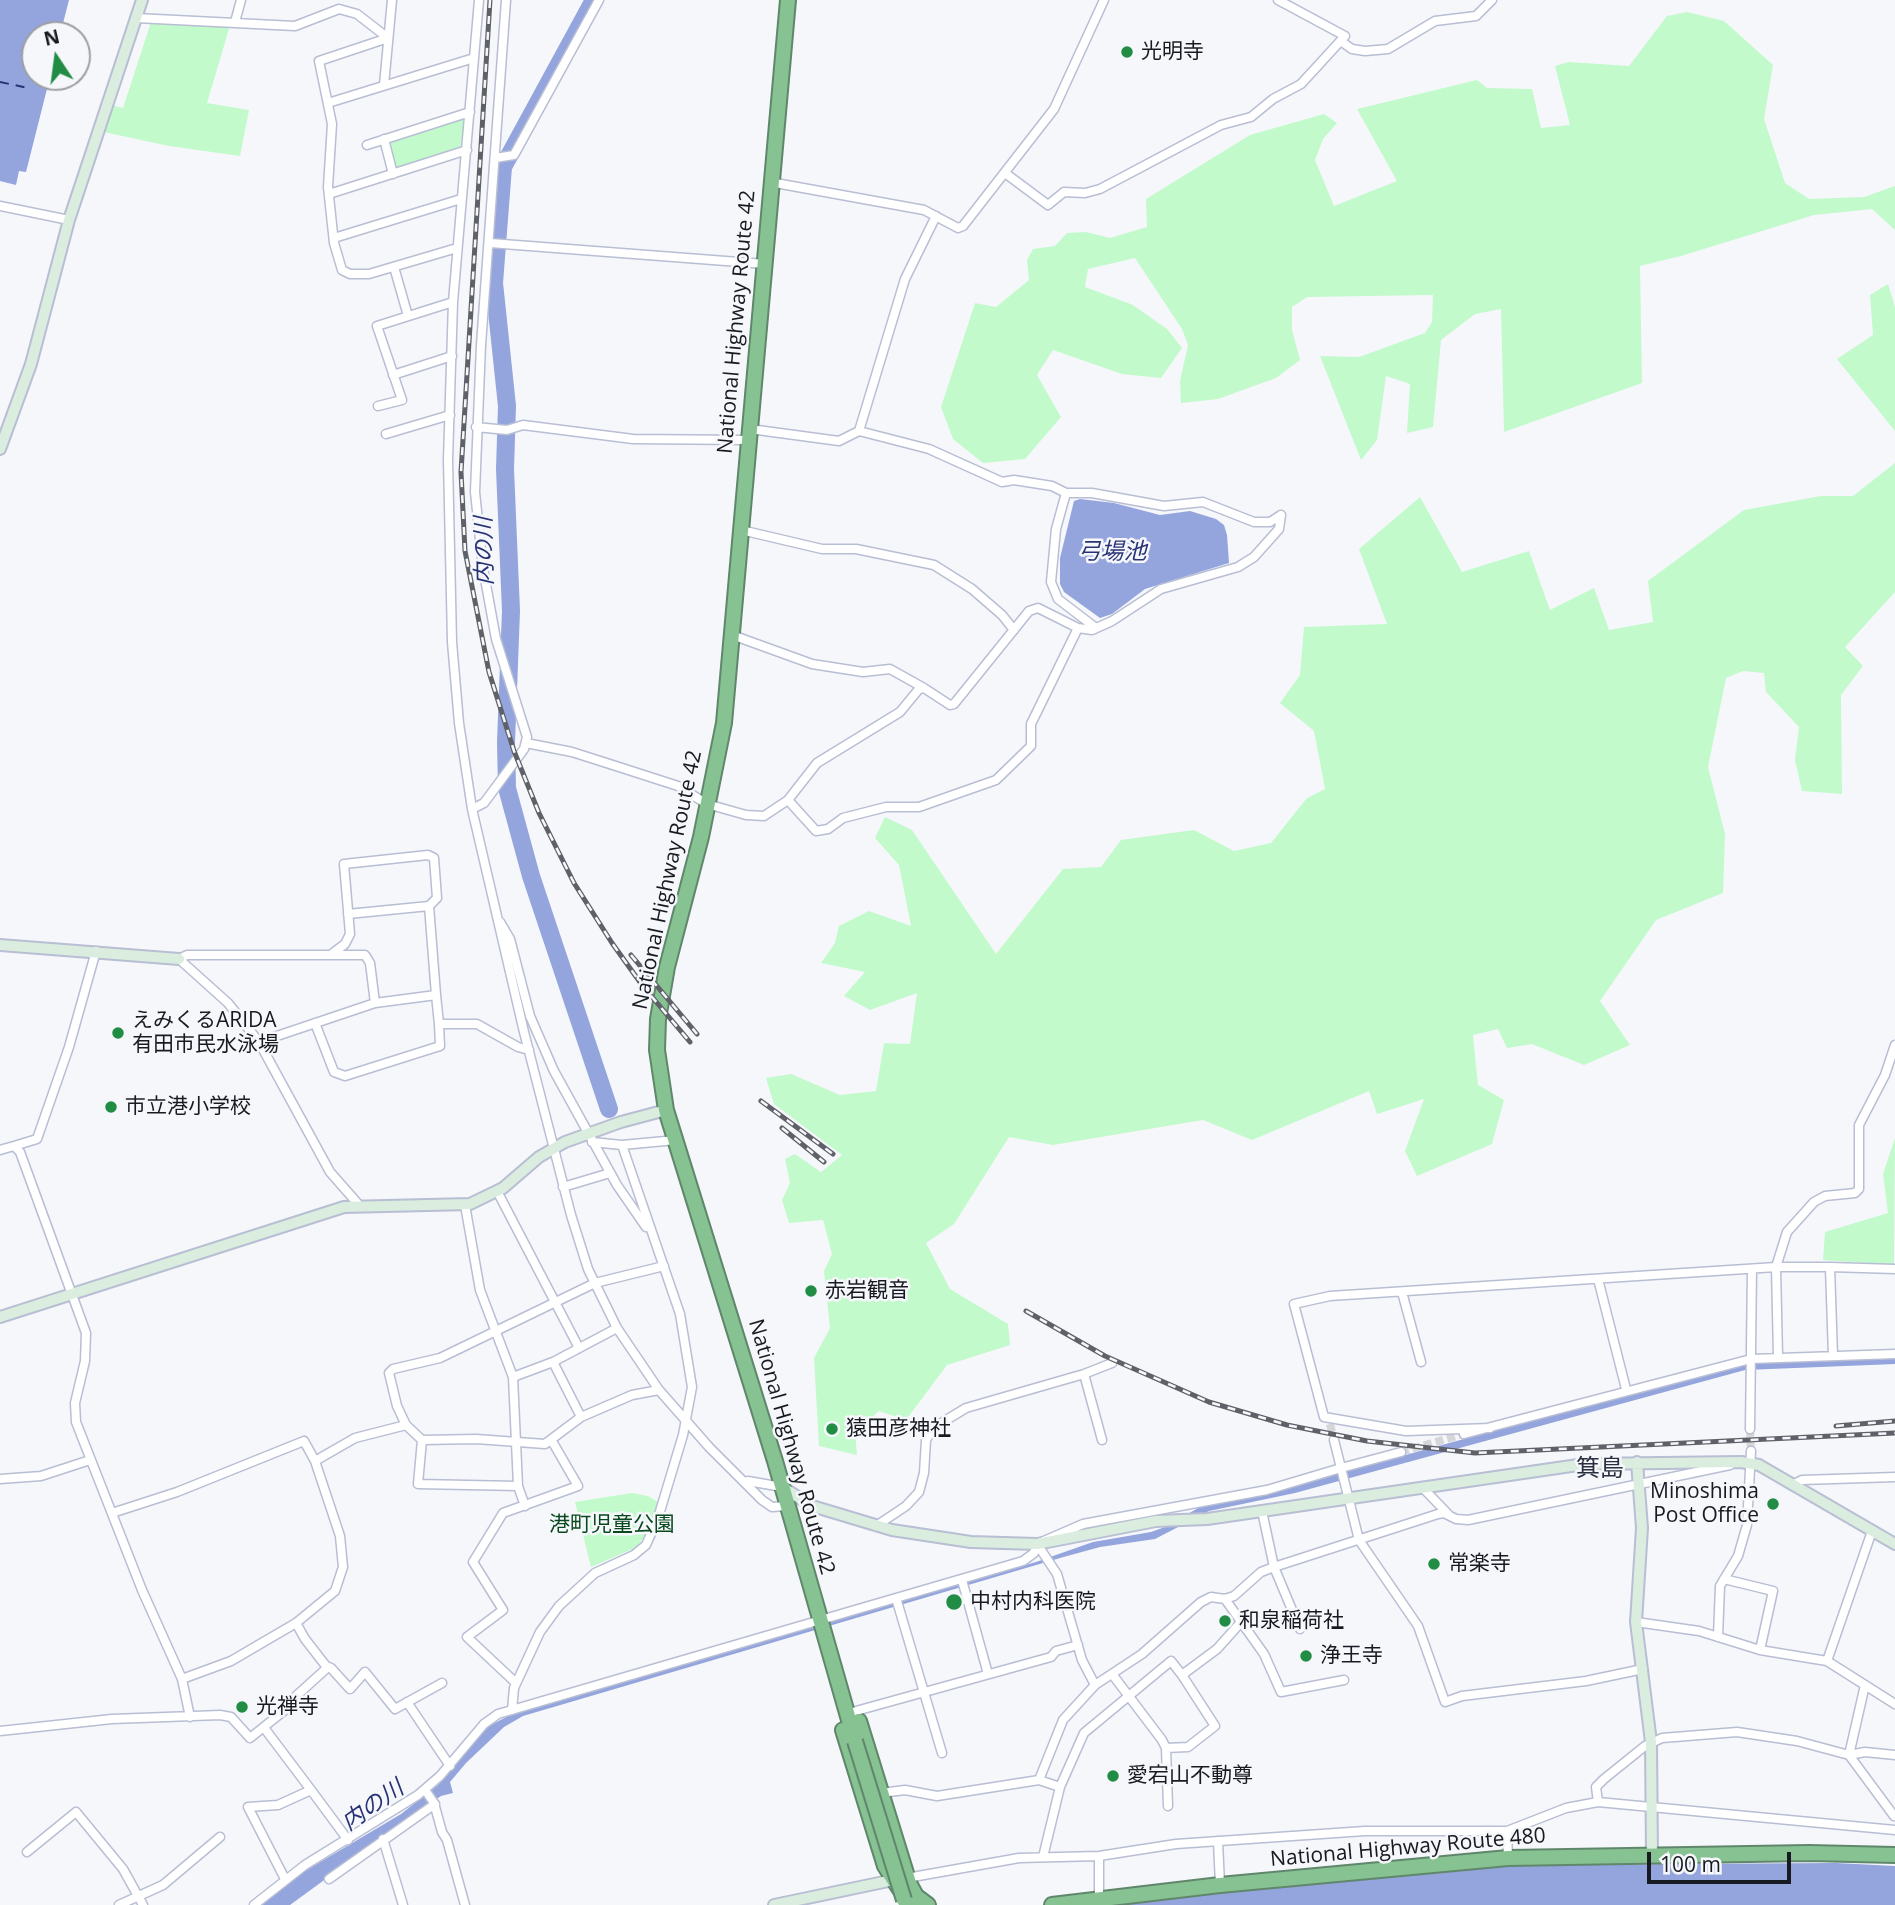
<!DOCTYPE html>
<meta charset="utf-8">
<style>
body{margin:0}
#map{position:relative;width:1895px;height:1905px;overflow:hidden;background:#f6f7fb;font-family:"Open Sans",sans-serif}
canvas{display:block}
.north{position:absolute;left:21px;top:21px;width:70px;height:70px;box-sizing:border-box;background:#f6f7fb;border:2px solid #9d9fa4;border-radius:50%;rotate:347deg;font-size:19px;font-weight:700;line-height:28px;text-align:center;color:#181a22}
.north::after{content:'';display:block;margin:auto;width:24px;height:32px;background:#218d44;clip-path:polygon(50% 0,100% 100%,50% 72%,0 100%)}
.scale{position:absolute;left:1647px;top:1852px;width:144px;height:32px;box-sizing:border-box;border:4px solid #181a22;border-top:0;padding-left:9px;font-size:21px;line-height:24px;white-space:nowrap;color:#181a22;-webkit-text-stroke:5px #f6f7fb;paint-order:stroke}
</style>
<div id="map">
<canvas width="1895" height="1905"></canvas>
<div class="north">N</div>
<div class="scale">100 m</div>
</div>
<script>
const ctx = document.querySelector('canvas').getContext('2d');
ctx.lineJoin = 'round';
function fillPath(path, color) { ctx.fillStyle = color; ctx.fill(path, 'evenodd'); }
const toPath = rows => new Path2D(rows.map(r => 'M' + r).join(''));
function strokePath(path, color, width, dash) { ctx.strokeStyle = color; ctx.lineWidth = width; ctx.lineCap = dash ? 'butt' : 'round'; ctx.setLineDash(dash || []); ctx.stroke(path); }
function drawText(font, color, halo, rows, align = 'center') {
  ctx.font = font + ' "Open Sans","Noto Sans JP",sans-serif'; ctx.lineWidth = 5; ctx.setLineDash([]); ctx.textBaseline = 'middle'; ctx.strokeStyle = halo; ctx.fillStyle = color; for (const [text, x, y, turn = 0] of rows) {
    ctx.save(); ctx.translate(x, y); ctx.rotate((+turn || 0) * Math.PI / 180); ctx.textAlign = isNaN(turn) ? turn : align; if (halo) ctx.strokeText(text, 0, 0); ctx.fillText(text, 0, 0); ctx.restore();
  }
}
fillPath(toPath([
 [1687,12,1724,21,1773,65,1764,119,1785,183,1809,199,1864,197,1895,186,1895,230,1872,209,1814,215,1681,256,1640,266,1642,383,1504,432,1501,309,1475,314,1441,340,1433,427,1407,433,1410,384,1386,376,1377,440,1361,460,1320,356,1359,357,1425,333,1432,322,1433,295,1307,297,1292,307,1292,330,1300,360,1276,378,1218,399,1181,403,1180,381,1188,345,1182,329,1135,258,1088,269,1085,287,1133,305,1167,329,1182,348,1161,378,1122,374,1053,350,1037,375,1061,417,1025,459,983,463,953,439,941,407,975,303,996,307,1029,280,1027,260,1033,249,1055,246,1067,233,1086,232,1110,238,1147,227,1146,199,1250,135,1324,114,1337,123,1323,139,1315,160,1334,206,1397,181,1357,109,1477,80,1487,88,1532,89,1541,128,1570,125,1555,66,1569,62,1629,66,1667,16],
 [152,19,231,22,207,103,249,110,240,156,169,146,99,131,108,104,123,108],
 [460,117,465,120,460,148,396,169,389,140],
 [1888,284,1895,307,1895,431,1837,359,1873,335,1870,295],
 [1895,463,1895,592,1845,647,1863,666,1841,695,1842,794,1802,791,1795,760,1799,727,1766,692,1764,673,1743,671,1726,678,1708,767,1725,834,1723,893,1656,920,1600,1001,1630,1045,1584,1065,1532,1044,1507,1048,1498,1029,1473,1035,1478,1085,1504,1100,1492,1144,1417,1176,1405,1151,1424,1099,1377,1114,1369,1091,1252,1140,1203,1120,1053,1145,1009,1137,954,1224,926,1243,950,1289,1008,1324,1010,1345,947,1365,906,1420,879,1411,855,1432,857,1455,819,1446,814,1358,830,1328,824,1271,832,1254,823,1220,789,1223,782,1200,790,1183,785,1159,795,1154,821,1172,842,1155,774,1104,766,1078,791,1074,840,1095,876,1091,884,1043,910,1044,917,993,870,1010,844,996,865,972,821,963,835,943,839,926,869,911,911,926,899,865,875,838,885,817,912,830,996,954,1063,869,1101,867,1121,840,1194,830,1234,851,1271,843,1307,798,1325,789,1314,731,1280,703,1300,675,1304,627,1387,624,1359,549,1420,497,1462,572,1529,551,1550,610,1594,588,1609,630,1653,622,1648,581,1744,510,1821,496,1853,496],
 [1895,1138,1894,1265,1823,1260,1825,1232,1888,1213,1883,1174],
 [632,1493,648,1496,658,1502,645,1536,635,1548,591,1567,575,1502]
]), '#c2facc');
fillPath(toPath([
 [0,0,69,0,60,35,35,35,35,77,50,77,26,172,19,171,16,185,0,181],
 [1080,499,1114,503,1160,515,1190,511,1216,519,1224,525,1227,535,1229,563,1145,589,1112,614,1100,618,1064,592,1060,584,1060,558,1074,501],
 [1895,1356,1895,1364,1745,1370,1295,1493,1209,1511,1155,1539,1100,1547,1060,1558,523,1716,504,1727,466,1763,450,1782,453,1793,441,1796,416,1813,290,1905,260,1905,290,1880,401,1814,438,1785,487,1727,518,1711,1036,1562,1093,1542,1151,1532,1165,1527,1207,1503,1252,1497,1738,1364],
 [1836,1863,1895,1866,1895,1905,1121,1905,1293,1885,1512,1865]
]), '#94a4dd');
strokePath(toPath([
 [594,0,503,167,494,283,507,406,505,469,511,611,506,742,507,788,531,876,609,1109]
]), '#94a4dd', 18);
strokePath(toPath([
 [0,82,28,88]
]), '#283376', 2, [9, 7]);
strokePath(toPath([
 [1330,1424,1334,1440],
 [1750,1429,1751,1451],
 [1401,1452,1464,1434]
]), '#d5d6da', 8, [8, 4]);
const street = toPath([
 [479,0,453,302,448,460,452,642,459,723,472,809,524,1032,571,1215,588,1269,617,1328,659,1390,709,1447,762,1500,772,1507,786,1506],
 [136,18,295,26,339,9,357,14,388,38],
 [235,22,241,0],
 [388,38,319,61,332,124,328,187,334,243,342,270,350,274,369,274,457,248],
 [1342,42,1352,49,1365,51,1388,49,1435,21,1476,16,1492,0],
 [384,85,392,0],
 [328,103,474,58],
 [384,139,393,174],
 [367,145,470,112],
 [495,158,514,155,599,0],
 [1005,173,1048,205,1064,192,1085,193,1100,189,1221,125,1251,117,1273,99,1301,84,1345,36,1278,0],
 [770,182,924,210,958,228,963,226,1054,109,1104,0],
 [329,194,467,150],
 [0,206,69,220],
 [334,238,461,199],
 [490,243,765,264],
 [394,267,408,316],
 [393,375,452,356],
 [378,406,402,400,377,326,453,302],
 [476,427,507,430,523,425,633,439,748,440],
 [750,429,839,441,859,431,905,279,936,216],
 [859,431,929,449,1002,482,1014,480,1052,486,1066,493,1092,493,1164,506,1203,502,1254,522,1270,522,1281,515],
 [386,434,450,415],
 [1066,493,1056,529,1051,582,1058,599,1096,628],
 [741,530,822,549,856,549,934,565,972,589,1002,615,1014,630],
 [732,635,812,664,863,672,890,669,924,688],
 [526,743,572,752,619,767,678,786,707,804,746,815,764,816,788,800,816,831,828,829,843,818,886,807,919,807,996,780,1031,746,1031,724,1078,628,1092,630,1112,621,1161,589,1238,567,1254,557,1279,529,1281,515],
 [788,800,817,763,900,712,919,689,924,688,950,705,954,704,1029,611,1038,608,1078,628],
 [472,809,484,803,524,749,527,737,496,639,483,568,475,492,481,345,506,0],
 [348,914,429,906],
 [500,922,510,939,530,1016,554,1071,617,1185,646,1227],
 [333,953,345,944,350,934,344,864,428,855,434,858,437,898,429,906,436,995],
 [179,959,187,955,365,955,370,963,375,1003,436,995,439,1024,477,1024,518,1047,529,1050],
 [179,959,228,1003,259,1042,330,1172,359,1205],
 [315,1023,334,1072,345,1076,440,1046,439,1024],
 [259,1042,375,1003],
 [592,1142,622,1145,676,1140],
 [14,1146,37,1139,69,1047,96,951],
 [0,1150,14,1146,20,1152,86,1333,85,1361,75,1403,76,1422,142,1590,182,1679,231,1661,296,1623],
 [563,1187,610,1173],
 [497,1191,579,1348],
 [465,1205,480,1290,513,1377,518,1486,525,1506],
 [1598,1279,1626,1389],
 [1402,1292,1421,1362],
 [1833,1356,1830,1267,1895,1269],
 [1778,1357,1776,1267,1830,1267],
 [553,1362,581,1417],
 [1084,1374,1102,1440],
 [513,1377,553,1362,617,1328],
 [659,1390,632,1395,581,1417,545,1444,476,1439,422,1440,406,1425,397,1406,389,1373,393,1369,440,1358,595,1283,664,1266],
 [1490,1428,1406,1431,1324,1417,1294,1304,1330,1296,1776,1267,1787,1232,1814,1202,1825,1196,1855,1193,1859,1189,1859,1125,1885,1075,1895,1045],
 [1750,1429,1752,1269],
 [1464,1434,1751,1359,1895,1354],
 [422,1440,418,1484,518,1486],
 [1401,1452,1341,1468,1359,1540,1418,1626,1445,1702,1462,1696,1586,1681,1643,1669],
 [315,1461,340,1536,343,1567,335,1591,296,1623,305,1639,326,1666,331,1668,350,1689,365,1672,395,1709,442,1683],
 [0,1479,41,1476,90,1460],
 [748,1481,782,1487],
 [1794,1484,1802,1480,1895,1477],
 [1422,1487,1448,1514],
 [1262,1511,1274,1567,1300,1629],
 [112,1513,177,1492,304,1441,315,1461,355,1438,406,1425],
 [876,1526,906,1506,919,1492,924,1473,926,1440,933,1428,966,1408,1084,1374,1112,1363],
 [1037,1544,1057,1574,1082,1660,1095,1685],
 [1724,1579,1773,1591,1760,1650],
 [962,1580,988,1674],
 [896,1598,942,1753],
 [1225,1599,1264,1654,1281,1692,1344,1680],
 [1636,1622,1699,1631,1760,1650,1827,1661,1872,1531],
 [1718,1637,1720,1586,1738,1556,1747,1525,1751,1451],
 [1827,1661,1895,1704],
 [1112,1674,1162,1740,1166,1748,1168,1806],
 [182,1679,190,1717],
 [516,1683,467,1637,503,1610,473,1562,503,1513,578,1486,552,1441],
 [1865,1685,1849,1755,1894,1816],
 [407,1702,450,1766],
 [512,1710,514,1688,540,1632,559,1606,595,1573,634,1555,646,1545,658,1518,683,1435,692,1387,680,1314,622,1145],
 [856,1711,1051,1657,1056,1651,1078,1645],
 [265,1729,311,1790],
 [0,1731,112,1719,220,1715,231,1717,250,1738,295,1702,296,1696,327,1668],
 [1166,1748,1188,1747,1215,1726,1182,1675,1217,1649,1242,1621],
 [1039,1780,1060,1787,1043,1857],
 [1060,1787,1084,1733,1171,1661,1182,1675],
 [425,1790,434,1803,442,1832,447,1840,465,1905],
 [881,1793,905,1790,937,1796,1039,1780,1063,1720,1095,1685,1142,1654,1201,1602,1211,1597,1225,1599,1234,1596,1261,1572,1274,1567,1438,1514,1444,1513,1456,1519,1468,1520,1730,1465],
 [1598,1802,1596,1787,1604,1779,1645,1746,1662,1738,1737,1732,1797,1741,1849,1755,1865,1752,1895,1755],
 [1507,1831,1508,1858],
 [383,1839,403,1905],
 [1218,1841,1220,1885],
 [27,1852,76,1812,123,1869,143,1905],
 [907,1878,1019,1858,1099,1856,1176,1844,1365,1831,1507,1831,1566,1808,1598,1802,1895,1830],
 [285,1879,248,1807,278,1805,311,1790,348,1840],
 [329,1879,435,1804],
 [1099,1899,1099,1856],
 [119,1905,163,1885,220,1837],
 [254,1905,305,1865,418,1795,440,1776,484,1724,498,1714,1023,1561,1034,1553,1037,1544,1083,1524,1267,1490,1341,1468,1334,1440]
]);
const secondary = toPath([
 [0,449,31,364,69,220,142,0],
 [0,945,179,959],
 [0,1317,344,1207,470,1204,503,1188,539,1157,565,1142,621,1122,666,1110],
 [1637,1462,1642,1528,1636,1622,1651,1742,1652,1856],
 [782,1487,812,1506,892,1530,971,1542,1037,1544,1156,1521,1207,1519,1585,1464,1741,1462,1759,1465,1895,1544],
 [774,1905,898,1879]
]);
const highway = toPath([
 [788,0,724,723,701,837,667,967,658,1019,657,1050,666,1110,775,1461,855,1741],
 [859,1721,909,1883,916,1896,928,1905],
 [843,1730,885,1866,899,1888,918,1905],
 [1052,1905,1220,1885,1508,1858,1809,1853,1895,1855]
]);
strokePath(street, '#b8bed3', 11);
strokePath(secondary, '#b8bed3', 14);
strokePath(highway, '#60876b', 18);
strokePath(street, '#fff', 8);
strokePath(secondary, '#dbedde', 10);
strokePath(highway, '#87c292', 14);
const rail = toPath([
 [490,0,461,472,465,551,489,672,514,751,539,813,574,883,612,943,642,985,690,1042],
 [631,955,697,1034],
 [761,1101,833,1154],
 [782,1128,824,1162],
 [1026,1311,1105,1356,1209,1402,1287,1425,1367,1441,1475,1453,1895,1433],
 [1836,1426,1895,1421]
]);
strokePath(rail, '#5f6168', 5);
strokePath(rail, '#f6f7fb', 2.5, [8]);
const highwayBridge = toPath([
 [855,1741,904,1900]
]);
strokePath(highwayBridge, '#60876b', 18, []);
strokePath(highwayBridge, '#87c292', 14);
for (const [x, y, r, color] of [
 [1127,52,7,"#218d44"],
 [118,1033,7,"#218d44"],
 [111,1107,7,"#218d44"],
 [811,1291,7,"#218d44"],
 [832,1429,7,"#218d44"],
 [1773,1504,7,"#218d44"],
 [1434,1564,7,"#218d44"],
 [954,1602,9,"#218d44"],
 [1225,1621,7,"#218d44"],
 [1306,1656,7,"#218d44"],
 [242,1707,7,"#218d44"],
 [1113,1776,7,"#218d44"]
]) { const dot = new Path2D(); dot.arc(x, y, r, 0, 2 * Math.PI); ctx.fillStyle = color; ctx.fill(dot); strokePath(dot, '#f6f7fb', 2.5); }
drawText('21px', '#181a22', '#f6f7fb', [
 ["光明寺",1141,52],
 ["えみくるARIDA",132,1021],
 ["有田市民水泳場",132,1045],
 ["市立港小学校",125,1107],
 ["赤岩観音",825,1291],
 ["猿田彦神社",846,1429],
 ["Minoshima",1759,1492,"right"],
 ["Post Office",1759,1516,"right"],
 ["常楽寺",1448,1564],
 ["中村内科医院",970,1602],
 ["和泉稲荷社",1239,1621],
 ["浄王寺",1320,1656],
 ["光禅寺",256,1707],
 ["愛宕山不動尊",1127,1776]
], 'left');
drawText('21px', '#181a22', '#f6f7fb', [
 ["National Highway Route 42",737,322,-85],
 ["National Highway Route 42",668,880,-78],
 ["National Highway Route 42",791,1447,74],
 ["National Highway Route 480",1408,1848,-5]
]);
drawText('21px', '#0a481f', '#f6f7fb', [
 ["港町児童公園",612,1525]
]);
drawText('italic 23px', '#283376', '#f6f7fb', [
 ["内の川",485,551,-91],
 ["弓場池",1112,552],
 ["内の川",373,1806,-35]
]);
drawText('24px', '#2a2f3f', '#f6f7fb', [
 ["箕島",1600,1469]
]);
</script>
